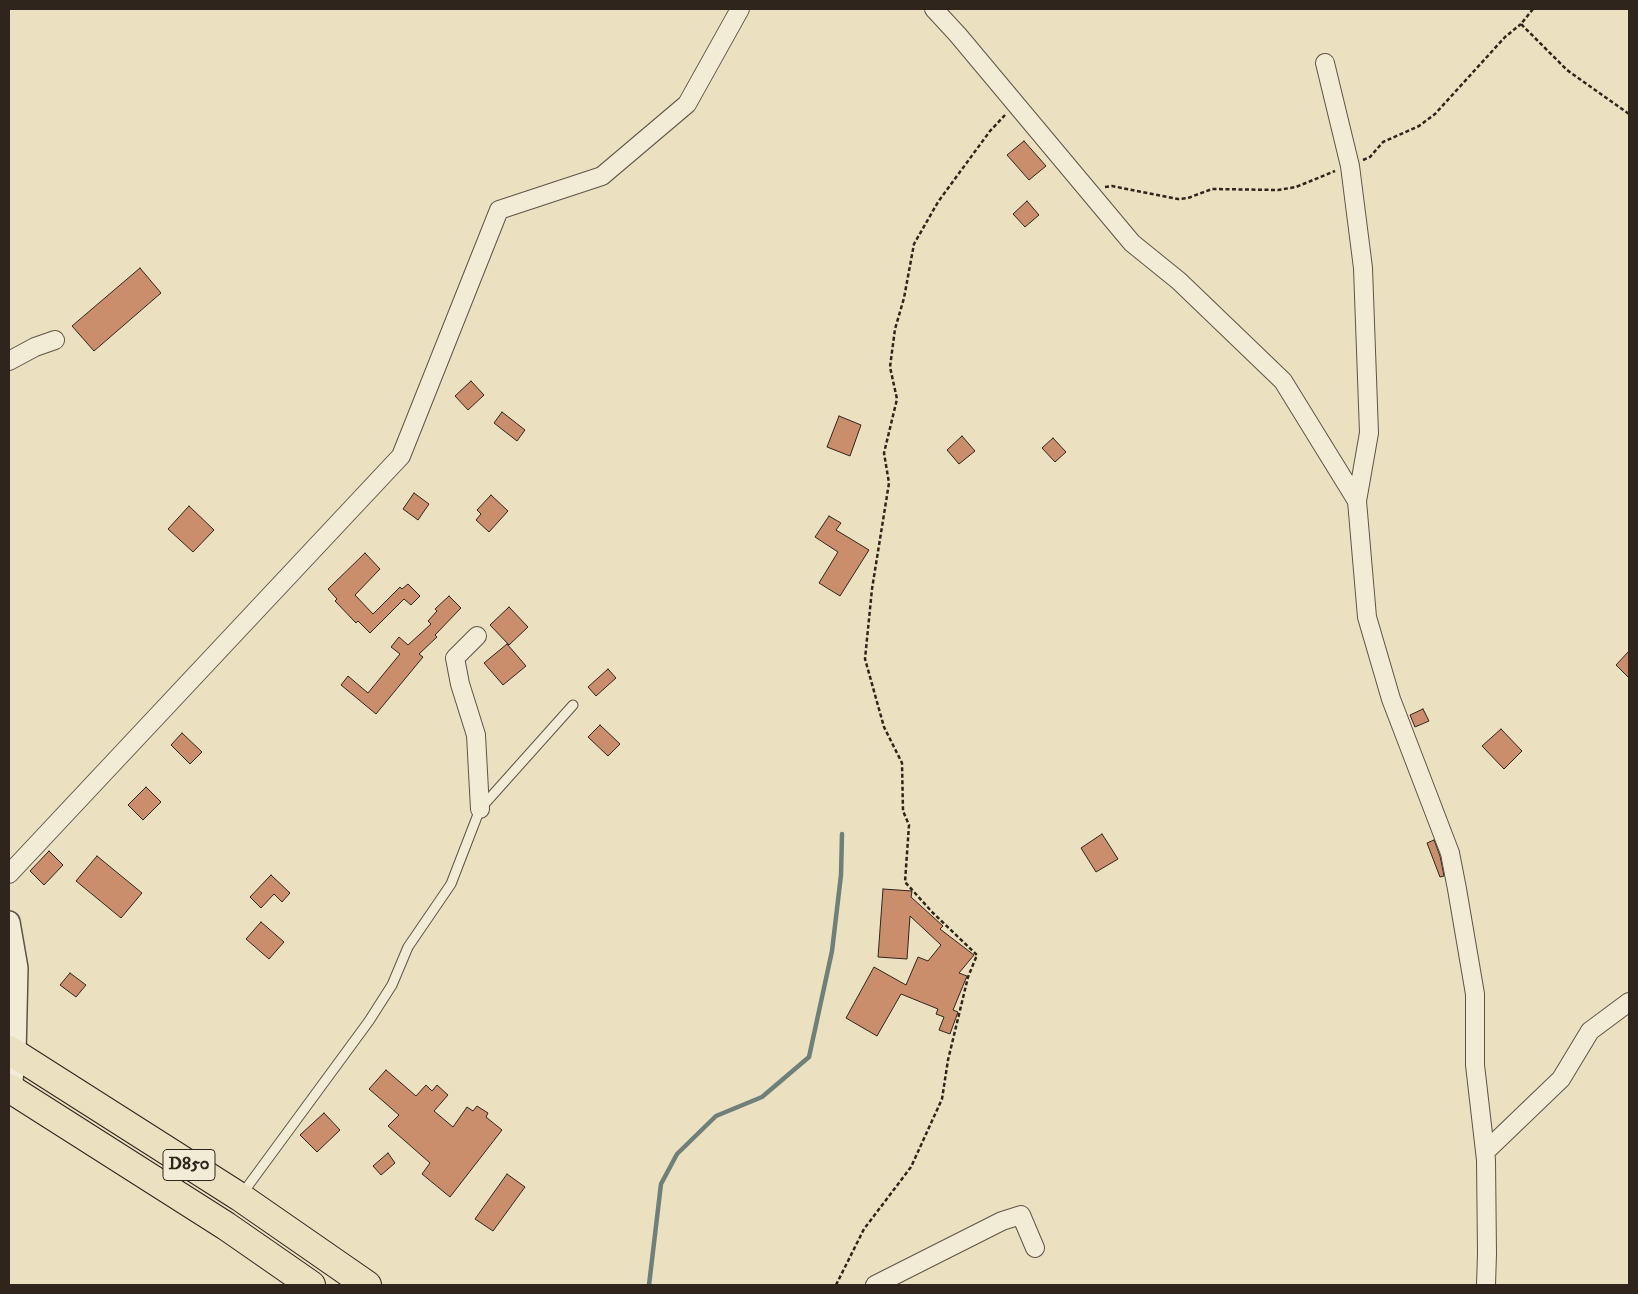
<!DOCTYPE html>
<style>
body{margin:0}
#map{position:relative;width:1638px;height:1294px;overflow:hidden;background:#ebe1c1;font-family:"IM FELL DW Pica",serif}
canvas{display:block}
.frame{position:absolute;inset:0;border:10px solid #2f251d;pointer-events:none}
</style>
<div id="map">
<canvas width="1638" height="1294"></canvas>
<div class="frame"></div>
</div>
<script>
const ctx = document.querySelector('canvas').getContext('2d');
ctx.lineJoin = 'round';
const toPath = rows => new Path2D(rows.map(r => 'M' + r).join(''));
function strokePath(path, color, width, dash) { ctx.strokeStyle = color; ctx.lineWidth = width; ctx.lineCap = dash ? 'butt' : 'round'; ctx.setLineDash(dash || []); ctx.stroke(path); }
function fillPath(path, color) { ctx.fillStyle = color; ctx.fill(path, 'evenodd'); }
function drawText(font, color, halo, rows, align = 'center') {
  ctx.font = font + ' "IM FELL DW Pica",serif'; ctx.lineWidth = 4.5; ctx.setLineDash([]); ctx.textBaseline = 'middle'; ctx.strokeStyle = halo; ctx.fillStyle = color; for (const [text, x, y, turn = 0] of rows) {
    ctx.save(); ctx.translate(x, y); ctx.rotate((+turn || 0) * Math.PI / 180); ctx.textAlign = isNaN(turn) ? turn : align; if (halo) ctx.strokeText(text, 0, 0); ctx.fillText(text, 0, 0); ctx.restore();
  }
}
strokePath(toPath([
 [649,1285,661,1184,677,1154,716,1116,762,1097,809,1057,832,951,841,875,842,834]
]), '#6f807a', 4.5);
const building = toPath([
 [1024,141,1046,166,1029,180,1007,155,1024,141],
 [1027,201,1039,215,1025,227,1013,214,1027,201],
 [140,268,161,293,94,351,72,326,140,268],
 [471,381,484,395,468,410,455,396,471,381],
 [502,412,525,430,517,441,494,423,502,412],
 [839,416,861,425,850,456,827,447,839,416],
 [962,436,975,451,959,464,947,450,962,436],
 [1053,438,1066,452,1055,462,1042,448,1053,438],
 [414,493,429,504,418,520,403,509,414,493],
 [491,495,508,511,489,532,476,520,481,514,477,510,491,495],
 [189,506,214,530,193,552,168,529,189,506],
 [829,516,841,523,836,530,869,550,840,596,819,583,838,552,815,537,829,516],
 [365,553,380,569,355,595,373,614,400,587,402,589,408,584,420,596,411,605,404,599,370,633,358,621,356,623,335,601,337,599,328,589,365,553],
 [449,596,461,608,435,635,437,637,419,654,423,657,376,714,341,685,348,676,368,693,400,654,391,647,399,637,408,645,431,624,428,621,437,611,435,609,449,596],
 [509,607,528,627,509,645,490,625,509,607],
 [507,644,526,666,503,685,484,663,507,644],
 [1629,651,1629,678,1616,665,1629,651],
 [608,669,616,678,596,696,588,687,608,669],
 [1423,709,1429,721,1415,727,1410,715,1423,709],
 [600,725,620,744,608,756,588,737,600,725],
 [1501,729,1522,751,1504,769,1482,746,1501,729],
 [182,733,202,752,190,764,171,745,182,733],
 [146,787,161,802,143,820,128,805,146,787],
 [1102,834,1118,859,1096,872,1081,848,1102,834],
 [1434,840,1440,856,1444,876,1440,877,1427,843,1434,840],
 [49,851,63,865,44,885,30,871,49,851],
 [97,856,142,893,121,918,76,881,97,856],
 [271,875,290,893,282,902,274,894,261,908,250,897,271,875],
 [883,889,912,891,911,897,943,926,940,929,974,955,959,973,967,976,953,1010,958,1012,950,1034,939,1030,944,1017,936,1014,938,1009,901,994,877,1036,846,1018,874,967,906,985,918,957,928,961,941,945,910,916,907,959,878,957,883,889],
 [261,922,284,942,269,959,246,939,261,922],
 [70,973,86,985,76,997,60,985,70,973],
 [386,1070,416,1096,426,1085,432,1091,437,1085,448,1095,434,1111,453,1127,467,1107,473,1111,477,1106,488,1113,486,1117,502,1130,450,1197,422,1174,430,1163,388,1126,399,1115,369,1089,386,1070],
 [324,1113,340,1130,317,1152,300,1135,324,1113],
 [388,1153,395,1163,381,1175,373,1166,388,1153],
 [507,1174,525,1187,493,1231,475,1219,507,1174]
]);
fillPath(building, '#cb8e6c');
strokePath(building, '#2f251d', 1);
const service = toPath([
 [242,1194,369,1021,392,985,408,947,451,884,480,809,573,705]
]);
const minor = toPath([
 [934,9,958,35,1132,243,1179,281,1283,381,1357,501,1367,617,1391,699,1450,853,1457,889,1475,994,1475,1065,1486,1160,1487,1254,1486,1285],
 [1325,63,1350,166,1363,268,1369,433,1357,501],
 [9,361,35,347,55,340],
 [477,636,455,658,460,684,476,735,480,809],
 [9,874,401,456,499,210,602,176,687,104,740,9],
 [1485,1152,1561,1079,1590,1031,1629,1002],
 [875,1285,1002,1221,1021,1215,1035,1248]
]);
const tertiary = toPath([
 [9,922,17,968,15,1054,11,1089]
]);
const trunk = toPath([
 [9,1050,240,1197,367,1285],
 [9,1088,226,1226,311,1285]
]);
strokePath(service, '#5e5446', 11);
strokePath(minor, '#5e5446', 20);
strokePath(tertiary, '#5e5446', 24);
strokePath(trunk, '#2f251d', 30);
strokePath(toPath([
 [1533,9,1521,24,1567,70,1629,114],
 [1363,160,1370,157,1383,142,1419,126,1435,114,1505,37,1521,24],
 [1105,187,1112,186,1178,199,1188,198,1212,189,1278,190,1296,187,1335,171],
 [836,1285,864,1229,911,1167,942,1099,948,1060,968,977,977,955,933,913,905,882,909,825,903,811,902,763,884,727,865,659,872,589,889,483,884,453,897,399,890,367,895,329,904,298,914,244,938,202,990,131,1005,115]
]), '#2f251d', 2.5, [4, 2.5]);
strokePath(service, '#f2ecd7', 9);
strokePath(minor, '#f2ecd7', 18);
strokePath(tertiary, '#f2ecd7', 21);
strokePath(trunk, '#ebe1c1', 28);
for (const [x, y, w] of [
 [189,1165,52]
]) { const box = new Path2D(); box.roundRect(x - w / 2, y - 15.5, w, 31, 4); ctx.fillStyle = '#f2ecd7'; ctx.fill(box); strokePath(box, '#2f251d', 1); }
drawText('bold 18px', '#2f251d', null, [
 ["D850",189,1165]
]);
</script>
